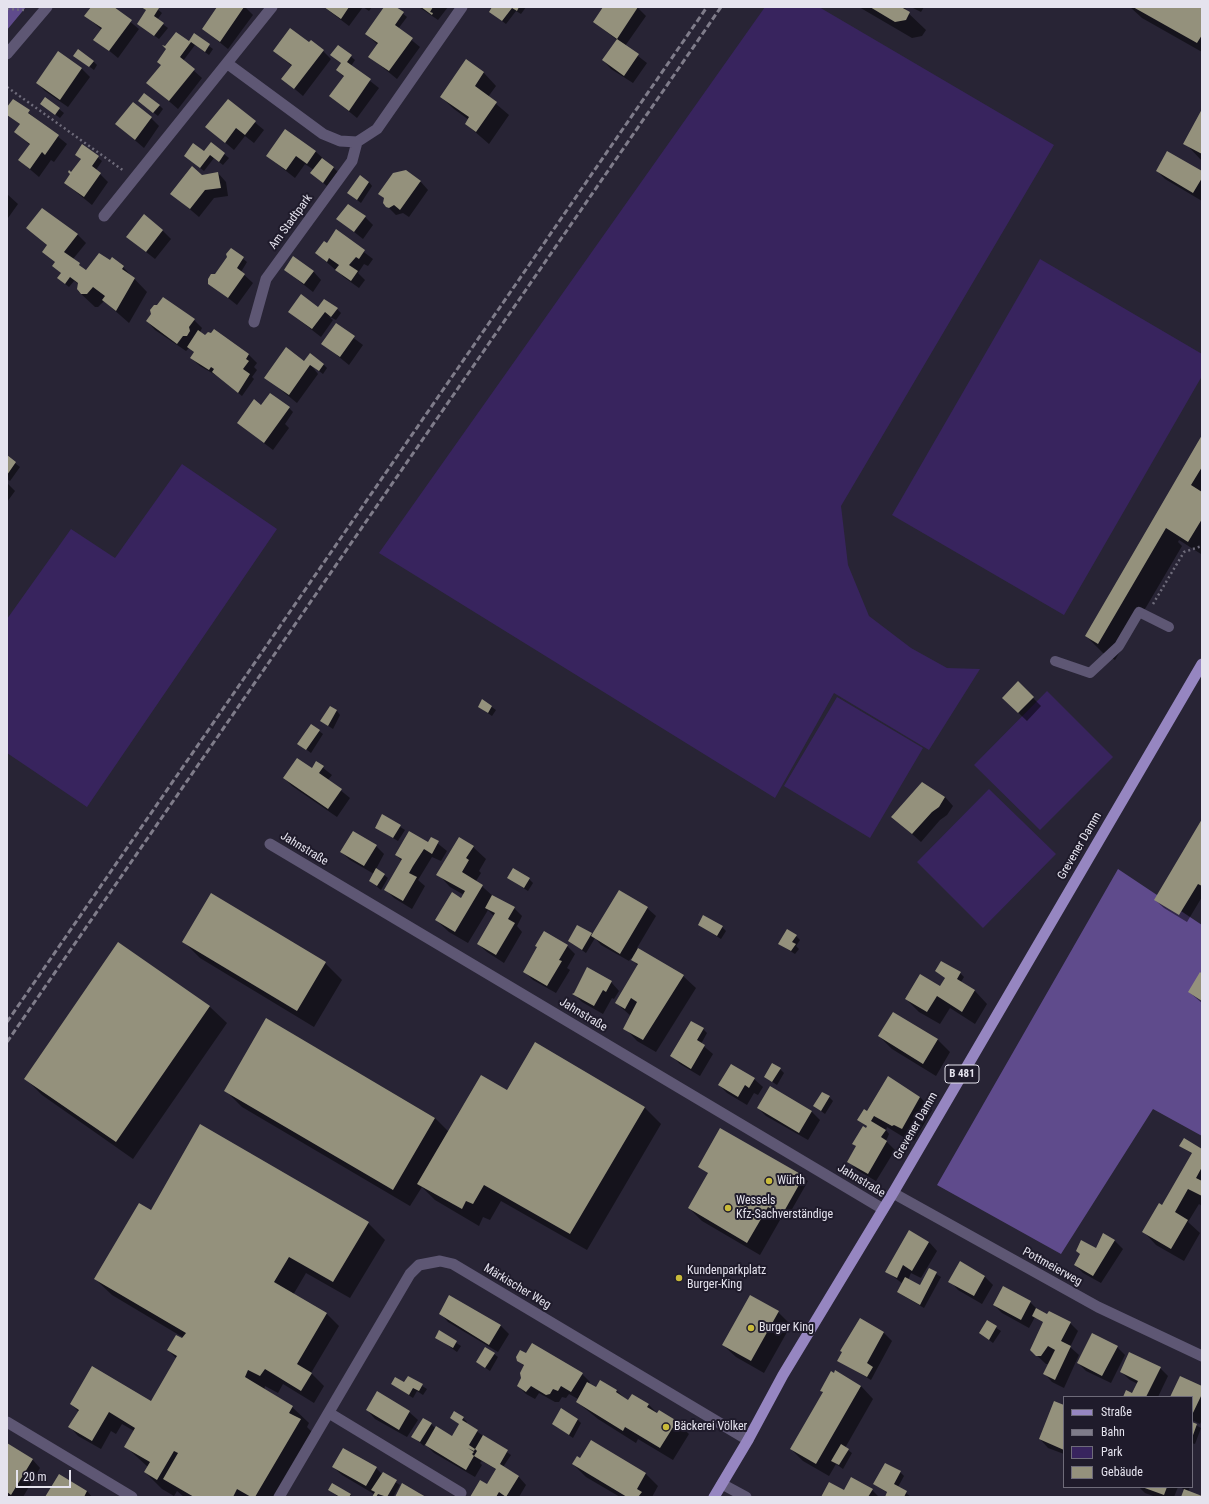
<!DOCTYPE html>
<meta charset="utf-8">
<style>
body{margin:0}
#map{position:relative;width:1209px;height:1504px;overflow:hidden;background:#282435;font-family:"Roboto Condensed",sans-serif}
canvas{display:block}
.frame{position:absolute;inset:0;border:8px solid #e5e3ee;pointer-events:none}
.legend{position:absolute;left:1063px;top:1396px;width:130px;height:92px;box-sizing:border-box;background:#1f1b2b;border:1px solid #6e6b79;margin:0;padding:5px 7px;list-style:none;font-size:12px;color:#e5e3ee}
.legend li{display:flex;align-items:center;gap:8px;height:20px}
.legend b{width:20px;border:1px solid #6e6b79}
.scale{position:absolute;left:16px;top:1470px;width:55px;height:18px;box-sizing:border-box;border:2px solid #e5e3ee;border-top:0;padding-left:5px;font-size:12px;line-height:14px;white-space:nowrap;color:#e5e3ee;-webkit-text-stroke:3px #1f1b2b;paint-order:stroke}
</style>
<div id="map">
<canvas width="1209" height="1504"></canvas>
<div class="frame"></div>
<ul class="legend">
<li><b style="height:5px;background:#9686c1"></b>Straße</li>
<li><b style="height:5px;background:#7f7c8a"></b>Bahn</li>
<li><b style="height:11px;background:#38245e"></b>Park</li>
<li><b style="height:11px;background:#94917c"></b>Gebäude</li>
</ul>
<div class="scale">20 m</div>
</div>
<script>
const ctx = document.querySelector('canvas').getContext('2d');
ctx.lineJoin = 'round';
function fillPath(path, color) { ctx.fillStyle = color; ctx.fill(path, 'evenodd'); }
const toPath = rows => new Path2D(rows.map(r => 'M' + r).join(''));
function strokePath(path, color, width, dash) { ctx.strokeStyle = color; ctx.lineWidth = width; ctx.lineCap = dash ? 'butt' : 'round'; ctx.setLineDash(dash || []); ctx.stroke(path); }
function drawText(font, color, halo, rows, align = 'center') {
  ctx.font = font + ' "Roboto Condensed",sans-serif'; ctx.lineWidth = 4; ctx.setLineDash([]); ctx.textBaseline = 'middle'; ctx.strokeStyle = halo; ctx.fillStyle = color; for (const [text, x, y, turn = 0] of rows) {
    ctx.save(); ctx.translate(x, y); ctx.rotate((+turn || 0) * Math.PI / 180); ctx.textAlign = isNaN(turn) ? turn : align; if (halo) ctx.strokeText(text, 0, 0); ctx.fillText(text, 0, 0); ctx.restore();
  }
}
fillPath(toPath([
 [765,7,819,7,1054,145,841,506,848,565,869,616,911,648,947,668,980,669,929,750,834,693,775,798,379,553],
 [1040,259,1202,354,1202,376,1064,615,892,515],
 [182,464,277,529,87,807,7,753,7,619,71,529,115,558],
 [1047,691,1113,757,1040,830,974,765],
 [837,697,923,748,870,838,784,786],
 [989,789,1056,854,983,928,917,862]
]), '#38245e');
fillPath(toPath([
 [7,7,26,7,7,30],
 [1118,869,1202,925,1202,1136,1153,1109,1061,1254,937,1185]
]), '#5f4b8c');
fillPath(toPath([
 [92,7,112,7,139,29,118,58,95,39,102,30,86,16],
 [142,7,155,7,162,13,157,20,168,28,159,39,138,24,147,11],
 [218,7,245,7,253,15,228,49,203,29],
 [324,7,363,7,349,26],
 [363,7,372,7,369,11],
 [385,7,395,7,407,17,398,29,420,47,397,79,370,57,378,45,366,34],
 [419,7,448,7,438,20],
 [493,7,526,7,521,14,516,11,506,24,490,12],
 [604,7,637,7,646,16,625,46,647,63,633,83,611,69,603,60,617,40,594,22],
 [859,7,906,7,905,10,926,30,922,36,912,38],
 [911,7,924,7,921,12],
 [1130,7,1202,7,1202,52,1142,18],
 [194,35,213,49,209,55,195,45,183,61,202,78,178,109,148,83,162,65,189,42],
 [309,44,323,51,331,59,303,96,283,79,292,66,274,51],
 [338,46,355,60,351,66,379,88,357,118,330,96,344,77,337,70,341,63,335,59],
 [59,53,82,69,90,77,68,107,45,91,37,83],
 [75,56,93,61,97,65,94,70],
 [466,61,484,73,496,86,488,97,509,115,489,144,466,124,469,120,454,109,441,97],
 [45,98,64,113,60,118,45,107],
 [13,100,67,144,54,162,51,160,39,177,19,160,30,145,15,132,21,125,7,114,7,109],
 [228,100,264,130,254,143,245,136,234,150,207,127],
 [144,105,159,105,163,109,158,116],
 [1202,111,1202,161,1185,143],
 [151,118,159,126,144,148,116,124],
 [286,131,316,152,338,172,327,186,311,173,314,170,305,164,295,178,267,156],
 [211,144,229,158,223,165,214,158,204,171,189,159,205,152],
 [82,145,102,161,96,170,108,182,92,205,65,183,82,159,76,155],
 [1157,171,1202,173,1202,201,1165,179],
 [218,173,226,182,228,196,214,198,199,217,172,194,202,176],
 [420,181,428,190,409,217,403,213,396,215,387,206,385,199,379,194],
 [369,182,372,186,361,203,352,196],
 [7,194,18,204,8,218,7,217],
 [42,209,78,235,86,243,73,259,83,269,86,271,110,262,123,267,147,292,129,323,104,301,98,307,95,307,78,291,79,284,74,281,69,287,58,278,62,274,53,266,56,263,43,251,48,246,27,228],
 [365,217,373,225,363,239,338,219],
 [163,231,171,239,155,259,127,237],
 [336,231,373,259,368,266,364,264,358,273,365,280,359,288,345,278,316,253,327,244],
 [231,249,247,262,241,272,253,283,237,305,209,283,227,259],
 [285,270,313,271,321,280,313,292],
 [337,309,341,313,336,320,328,316,333,320,321,337,289,312],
 [194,320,202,328,200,332,206,337,211,335,214,330,249,355,257,363,254,367,257,370,252,377,254,379,242,396,219,377,200,366,191,358,195,353,189,348,186,351,155,330,147,321],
 [336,325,363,345,349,365,323,344],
 [308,364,323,364,327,368,323,374,311,365,318,374,297,403,265,377],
 [261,406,289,408,293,412,285,424,289,428,273,450,238,423],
 [1202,437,1202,552,1201,554,1179,540,1178,542,1182,546,1115,660,1103,653,1086,636],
 [7,457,20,467,10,481,7,479],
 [7,483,15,491,7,502],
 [1018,683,1041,706,1027,721,1003,698],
 [483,701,496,710,492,716,479,707],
 [337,711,340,715,333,729,321,721],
 [319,731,323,734,311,753,299,744],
 [317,763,332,775,328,780,350,798,337,817,292,786,284,778,312,769],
 [945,797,953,806,947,815,940,820,921,842,893,817],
 [383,816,405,830,398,841,376,828],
 [1202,821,1202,897,1187,922,1164,908,1155,900],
 [431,838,447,851,441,861,432,857,418,880,425,886,412,909,394,898,386,890,402,861,396,855,428,843],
 [376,846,384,854,376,869,388,878,381,890,370,881,374,874,350,860,341,852],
 [473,847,486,859,479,871,481,873,476,881,494,897,514,908,522,916,517,926,522,932,504,963,487,952,478,944,494,916,488,910,468,943,449,932,436,920,461,899,464,895,450,887,438,874],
 [508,878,529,879,533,883,528,891],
 [647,908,656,916,637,948,683,976,696,988,656,1052,637,1041,625,1028,631,1016,616,1003,638,966,631,958,629,961,601,945,595,938,586,953,569,941,591,934,593,936],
 [699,925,722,927,726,931,721,939],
 [796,936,800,940,796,946,799,949,795,954,779,944],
 [183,941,325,963,342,980,314,1027,200,958],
 [118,943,210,1007,227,1023,133,1159,42,1095,25,1078],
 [567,946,575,954,567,968,570,970,556,993,533,980,524,971,538,948],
 [936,971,960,973,964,977,961,982,975,991,987,1004,975,1024,950,1008,940,1024,919,1012,906,999,940,987,945,978],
 [1202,975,1202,1003,1189,992],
 [611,982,619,991,614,999,612,998,603,1014,582,1002,574,994],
 [267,1019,435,1118,449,1132,507,1092,644,1107,661,1124,587,1250,501,1201,490,1220,483,1217,479,1226,435,1200,422,1187,410,1206,242,1107,225,1090],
 [703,1029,707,1033,701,1044,713,1054,700,1076,680,1064,672,1056],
 [879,1036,938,1040,950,1052,936,1076,892,1049],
 [731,1065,754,1079,763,1087,758,1095,754,1093,747,1105,727,1093,719,1085],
 [780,1069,784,1073,777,1085,765,1077],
 [829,1097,833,1101,825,1114,814,1106],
 [920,1097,932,1110,914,1141,906,1137,905,1138,887,1127,886,1130,889,1134,886,1141,895,1150,876,1181,857,1170,849,1162,857,1147,854,1144,874,1132,859,1120],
 [758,1108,811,1111,820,1120,808,1140,766,1116],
 [721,1130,808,1181,787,1218,768,1208,780,1220,760,1255,702,1221,689,1208,709,1174,700,1167],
 [1180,1146,1202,1150,1202,1206,1199,1204,1188,1222,1200,1233,1184,1261,1156,1245,1144,1232,1163,1207,1193,1154],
 [151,1211,368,1223,385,1240,350,1298,306,1273,293,1295,327,1314,339,1326,311,1373,324,1386,314,1403,283,1384,278,1393,265,1386,264,1390,292,1407,309,1423,307,1427,317,1437,281,1497,184,1497,177,1491,174,1496,162,1489,145,1472,148,1467,125,1446,134,1431,122,1424,116,1434,111,1431,101,1449,78,1436,70,1427,79,1412,71,1404,151,1402,177,1359,168,1350,184,1338,112,1295,95,1279],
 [1114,1240,1123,1249,1101,1283,1083,1273,1075,1265,1081,1255,1077,1251,1096,1249],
 [929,1242,937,1251,921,1278,911,1273,908,1280,920,1287,930,1270,941,1277,924,1308,902,1295,898,1292,903,1284,886,1271],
 [960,1263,985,1277,993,1285,982,1304,958,1290,950,1281],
 [1004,1287,1030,1302,1039,1311,1070,1323,1078,1331,1070,1347,1079,1355,1064,1388,1052,1382,1044,1373,1049,1364,1046,1364,1031,1350,1044,1323,1035,1317,1029,1328,1002,1313,994,1305],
 [778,1312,791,1325,764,1373,736,1357,723,1345],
 [440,1313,500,1325,509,1334,498,1352,448,1322],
 [860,1319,884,1333,892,1341,871,1380,839,1361],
 [987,1322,1001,1331,993,1343,980,1333],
 [439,1332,461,1346,457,1352,436,1337],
 [1117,1347,1125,1355,1111,1383,1086,1371,1078,1363],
 [494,1354,498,1357,490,1371,477,1362],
 [518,1360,582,1374,590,1382,589,1384,596,1389,601,1381,617,1391,628,1401,648,1404,658,1414,676,1422,689,1434,673,1460,638,1439,636,1443,598,1419,577,1402,578,1399,569,1394,566,1398,562,1397,559,1402,555,1402,539,1393,535,1399,526,1394,518,1386,522,1379,525,1367],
 [1160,1368,1168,1376,1158,1397,1124,1397,1133,1394,1138,1384,1130,1380,1121,1372],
 [408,1377,427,1389,423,1395,417,1391,413,1398,392,1384,405,1384],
 [861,1386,873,1399,845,1448,852,1453,843,1469,836,1464,829,1476,803,1461,791,1449,823,1393,821,1391],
 [1202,1388,1202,1420,1200,1424,1192,1420,1192,1397,1171,1397],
 [1064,1406,1064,1454,1048,1448,1040,1439],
 [367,1410,409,1412,418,1420,407,1437,375,1419],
 [451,1418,463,1418,467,1422,466,1424,511,1455,503,1467,518,1476,526,1485,519,1497,471,1497,487,1486,497,1470,482,1461,480,1463,482,1465,475,1477,434,1453,425,1444,424,1446,413,1437,431,1424,436,1429,453,1437,460,1425],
 [578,1420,581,1423,573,1438,553,1424],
 [1192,1423,1201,1428,1195,1444,1192,1443],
 [591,1441,646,1474,658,1486,652,1497,620,1497,586,1477,573,1464,580,1459],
 [7,1444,32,1459,40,1468,23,1497,11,1497,7,1495],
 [333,1467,376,1468,382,1474,400,1485,393,1497,373,1497,374,1494,342,1475],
 [900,1472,904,1476,898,1487,911,1497,885,1497,889,1494,874,1484],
 [1139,1487,1178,1487,1174,1497,1156,1497,1145,1493],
 [1180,1487,1190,1487,1188,1492,1202,1497,1182,1497,1185,1490],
 [330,1490,350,1495,353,1497,338,1497],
 [872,1490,879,1497,822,1497,844,1492],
 [87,1491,92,1497,46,1497]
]), '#0007');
fillPath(toPath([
 [91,7,114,7,132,20,109,51,93,40,102,28,84,16],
 [141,7,159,8,154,16,164,23,154,36,137,24,146,10],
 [217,7,244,7,220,42,202,29],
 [324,7,349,7,341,19],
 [384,7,396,7,404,12,395,25,413,38,389,71,368,57,378,43,365,34],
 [421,7,433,7,430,12,433,13,432,15],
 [492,7,519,7,517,11,512,8,502,21,489,12],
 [603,7,638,7,617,39,593,22],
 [870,7,901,7,910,12,906,20,895,22],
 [1133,7,1202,7,1202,35,1197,43],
 [290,28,309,42,311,40,324,50,294,89,281,79,292,65,273,51],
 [176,32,189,41,194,33,210,44,205,52,191,42,180,57,195,69,169,101,146,83,161,65,157,62,166,49,162,45,165,46],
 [617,39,639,54,624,76,602,60],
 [338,45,352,55,347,62,371,79,349,111,329,96,344,76,336,70,341,63,330,55],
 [78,49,94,61,89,67,73,56],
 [58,51,82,68,60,100,36,83],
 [466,59,484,72,475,86,497,102,476,132,465,124,469,117,440,97],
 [144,93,160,105,153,113,138,101],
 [45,97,60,108,55,115,40,104],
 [13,99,30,110,28,113,59,135,45,155,42,152,30,169,18,160,30,144,14,132,20,124,7,115,7,107],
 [228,99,256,121,245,135,236,128,225,143,205,127],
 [133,102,152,117,135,140,115,124],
 [1202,109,1202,154,1183,144],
 [285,129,316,151,307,164,296,156,286,170,266,156],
 [211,142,225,153,219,162,210,155,200,168,184,156,193,143,204,151],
 [82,144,99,156,92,166,101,173,84,197,64,183,70,174,68,172,69,170,71,172,81,159,75,155],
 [1167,151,1202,171,1202,178,1193,193,1156,171],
 [322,158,334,167,323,183,310,173],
 [192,166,202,175,218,172,221,188,205,190,190,209,170,194],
 [406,170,421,181,420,182,400,210,394,205,389,208,386,207,383,203,384,198,378,194,393,173],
 [360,175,369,182,357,200,347,193],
 [348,204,366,216,354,232,336,219],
 [42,208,78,234,64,252,80,263,79,265,86,270,99,253,110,260,112,257,124,266,122,269,135,278,116,311,102,300,105,296,93,287,87,294,81,294,77,289,78,283,70,277,65,284,57,278,61,273,52,266,55,262,42,252,47,245,26,228],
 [144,214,163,230,146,252,126,237],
 [336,229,365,250,359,259,356,257,349,265,358,271,351,281,335,270,339,265,329,258,327,262,315,253,324,241,327,243],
 [231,248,244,257,237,268,245,274,228,298,208,284,208,279,211,274,215,274,227,257,226,254],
 [293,256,314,271,304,284,284,270],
 [301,294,318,307,324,299,338,308,331,317,325,312,312,329,288,312],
 [163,297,195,319,189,327,190,331,187,336,183,336,177,344,146,321,151,314,150,310,154,305,157,305],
 [336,323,355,336,340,357,321,344],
 [214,329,249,354,246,359,249,361,243,369,250,374,238,393,212,372,214,369,211,367,209,370,190,358,194,352,187,347,198,330,205,335,208,332,211,333],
 [286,347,304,361,310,353,324,364,319,371,310,365,289,395,264,378],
 [270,393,290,407,264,443,237,423,254,399,261,405],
 [1202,435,1202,467,1191,485,1202,492,1202,519,1188,542,1166,528,1098,644,1085,636],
 [7,455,16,462,7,475],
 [1018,681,1034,697,1018,713,1002,698],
 [482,699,492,706,488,713,478,707],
 [330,706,337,710,328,726,320,721],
 [311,724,320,730,306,750,297,744],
 [297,758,312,768,316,761,324,766,319,773,342,789,328,809,283,778],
 [922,782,945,797,939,807,932,812,912,834,891,817],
 [382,814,401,825,393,838,375,828],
 [1202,819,1202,886,1198,884,1179,915,1154,900],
 [353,831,377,845,364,866,340,852],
 [409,831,428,842,431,837,439,841,432,854,424,849,413,866,409,873,417,877,403,901,384,890,402,859,395,855],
 [459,837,474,846,466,858,469,860,462,872,483,885,455,932,435,920,452,892,461,898,465,891,436,875],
 [376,868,385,874,377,886,369,881],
 [513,868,530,878,524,888,507,878],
 [619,890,648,907,620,954,591,936],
 [211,893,326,962,297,1011,182,942],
 [492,895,515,907,508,919,515,923,496,955,477,944,495,913,485,908],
 [703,915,723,926,717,936,698,925],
 [577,925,592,933,582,950,568,941],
 [787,929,797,935,792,942,796,944,791,951,778,944],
 [544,931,568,945,559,960,562,961,547,986,523,972,537,947,535,946],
 [118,942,210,1006,116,1142,24,1079],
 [638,948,684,975,643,1040,623,1029,637,1002,631,998,625,1009,615,1003,638,964,631,960],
 [941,961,961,972,957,979,975,990,962,1012,937,996,927,1012,905,999,920,974,940,986,945,978,935,971],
 [587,967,612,981,606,992,603,990,594,1006,572,994,574,993],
 [1200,972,1202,974,1202,1001,1188,992],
 [893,1012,938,1039,923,1064,878,1036],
 [266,1018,435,1118,393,1190,224,1091],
 [691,1021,704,1028,697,1040,705,1045,691,1069,670,1056],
 [535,1042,645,1107,570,1234,484,1185,473,1204,466,1201,462,1209,417,1184,481,1075,507,1090],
 [772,1063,781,1068,772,1082,764,1077],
 [731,1064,755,1078,749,1088,745,1085,738,1097,718,1085],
 [888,1076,920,1097,902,1129,894,1125,892,1126,874,1116,871,1121,886,1130,881,1137,887,1141,868,1174,847,1162,856,1146,852,1144,863,1126,866,1128,867,1126,857,1120,864,1109,867,1111],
 [770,1086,812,1111,799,1133,757,1108],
 [822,1092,830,1096,821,1111,813,1106],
 [200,1124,369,1222,333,1282,289,1257,274,1282,327,1313,297,1364,312,1373,301,1391,265,1369,260,1376,248,1370,245,1377,293,1406,289,1413,301,1419,255,1497,251,1497,237,1489,233,1497,194,1497,163,1479,178,1453,174,1451,157,1480,144,1472,150,1462,124,1447,135,1428,109,1412,92,1441,68,1427,79,1410,70,1404,92,1366,151,1401,177,1356,167,1350,176,1335,182,1338,186,1333,94,1279,139,1203,151,1210],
 [720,1128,804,1176,782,1215,768,1207,747,1243,688,1208,708,1173,698,1167],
 [1184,1138,1202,1149,1202,1167,1196,1178,1202,1181,1202,1196,1188,1189,1175,1212,1188,1220,1171,1249,1142,1232,1159,1203,1162,1205,1192,1153,1179,1146],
 [909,1230,929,1242,912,1271,903,1265,897,1278,885,1272],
 [1103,1233,1115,1240,1093,1276,1074,1265,1080,1254,1076,1251,1081,1240,1096,1248],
 [960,1261,985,1276,974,1296,948,1282],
 [929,1268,937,1272,920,1305,897,1292,905,1277,920,1285],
 [1003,1286,1031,1301,1021,1320,993,1305],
 [449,1295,501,1325,489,1345,439,1314],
 [750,1295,779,1311,751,1361,722,1345],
 [1036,1308,1047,1314,1049,1311,1071,1322,1061,1341,1071,1346,1055,1380,1043,1374,1055,1350,1048,1346,1041,1356,1036,1356,1030,1350,1043,1322,1032,1316],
 [860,1318,884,1332,867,1363,873,1367,867,1377,837,1361,842,1352,840,1351],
 [987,1320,997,1326,989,1340,979,1333],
 [439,1330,457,1341,453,1348,435,1338],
 [1092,1333,1118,1346,1102,1376,1077,1363],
 [532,1343,583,1373,571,1392,561,1386,558,1391,553,1389,550,1394,546,1395,531,1386,526,1392,517,1386,521,1378,520,1373,524,1365,517,1361,516,1357,520,1350,526,1353],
 [485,1347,495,1353,485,1368,476,1362],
 [1129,1352,1161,1367,1146,1397,1123,1397,1126,1390,1132,1393,1138,1381,1120,1372],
 [835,1370,861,1386,816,1464,790,1449,823,1392,820,1391,831,1371,834,1373],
 [408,1376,423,1384,419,1391,413,1388,409,1395,391,1384,395,1377,404,1382],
 [1180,1376,1202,1386,1202,1394,1192,1415,1192,1397,1170,1397],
 [600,1380,617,1390,616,1392,628,1400,632,1394,649,1404,647,1407,657,1413,659,1410,677,1421,660,1448,625,1427,623,1431,576,1402,587,1382,596,1387],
 [377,1391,410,1411,399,1430,366,1410],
 [1054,1401,1064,1405,1064,1450,1039,1439],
 [561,1408,578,1419,569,1435,552,1424],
 [454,1411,464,1417,462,1420,478,1430,469,1445,475,1449,474,1451,468,1448,474,1452,472,1454,474,1456,466,1470,425,1445,436,1426,452,1436,459,1424,450,1418],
 [423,1418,432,1423,420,1442,411,1437],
 [1192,1422,1197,1424,1192,1438],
 [483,1435,508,1450,500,1464,519,1476,506,1497,499,1492,496,1497,470,1497,480,1480,487,1484,496,1469,474,1456,477,1451,475,1449],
 [591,1440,646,1473,637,1489,642,1492,638,1497,627,1497,572,1464,577,1456,580,1458],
 [7,1443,33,1459,11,1495,7,1492],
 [841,1444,849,1449,839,1465,831,1461],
 [343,1448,377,1467,366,1486,332,1467],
 [885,1463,901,1471,894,1484,907,1491,904,1497,885,1497,887,1492,873,1484],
 [383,1472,397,1480,387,1497,378,1494,376,1497,372,1497,375,1492,371,1490],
 [59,1474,87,1491,84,1497,45,1497],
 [851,1477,873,1489,868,1497,821,1497,829,1482,844,1490],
 [332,1483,351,1494,349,1497,340,1497,328,1490],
 [402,1483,419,1493,426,1497,395,1497],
 [1142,1487,1167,1487,1164,1495],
 [1184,1489,1202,1496,1202,1497,1181,1497]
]), '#94917c');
strokePath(toPath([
 [7,9,26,10],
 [7,87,124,171],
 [1153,604,1184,552,1202,546]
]), '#6f6c7b', 2.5, [2, 3]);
strokePath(toPath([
 [1055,661,1090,673,1119,646,1139,612,1169,627]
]), '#5e5774', 10);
strokePath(toPath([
 [7,54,47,7],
 [228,64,323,134,340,141,357,142,377,129,462,7],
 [104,216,272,7],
 [254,322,266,279,352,161,357,142],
 [270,844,883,1209],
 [893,1193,1098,1307,1202,1356],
 [329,1413,461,1493],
 [7,1422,132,1497],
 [722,1484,746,1497],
 [279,1497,410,1274,419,1265,440,1261,453,1264,748,1440]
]), '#5e5774', 11);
strokePath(toPath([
 [714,1497,748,1440,783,1375,893,1193,1202,664]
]), '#9686c1', 11);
strokePath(toPath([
 [7,1022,707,7],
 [7,1042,721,7]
]), '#7f7c8a', 3, [6, 3]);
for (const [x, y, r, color] of [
 [769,1181,4,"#c9ba3a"],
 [728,1208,4,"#c9ba3a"],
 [679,1278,4,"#c9ba3a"],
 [751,1328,4,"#c9ba3a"],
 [666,1427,4,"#c9ba3a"]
]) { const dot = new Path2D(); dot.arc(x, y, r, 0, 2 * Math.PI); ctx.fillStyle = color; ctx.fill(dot); strokePath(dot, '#1f1b2b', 1.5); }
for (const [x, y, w] of [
 [962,1074,34]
]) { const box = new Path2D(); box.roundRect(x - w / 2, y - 9, w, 18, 3); ctx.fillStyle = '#1f1b2b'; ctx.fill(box); strokePath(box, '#e5e3ee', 1); }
drawText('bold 11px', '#e5e3ee', null, [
 ["B 481",962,1074]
]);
drawText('12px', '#e5e3ee', '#1f1b2b', [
 ["Am Stadtpark",291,222,-54],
 ["Grevener Damm",1080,846,-60],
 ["Jahnstraße",304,849,31],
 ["Jahnstraße",583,1015,31],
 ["Grevener Damm",916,1126,-60],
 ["Jahnstraße",861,1181,31],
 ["Pottmeierweg",1052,1267,29],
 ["Märkischer Weg",517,1287,31]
]);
drawText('12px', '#e5e3ee', '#1f1b2b', [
 ["Würth",777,1181],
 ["Wessels",736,1201],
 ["Kfz-Sachverständige",736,1215],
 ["Kundenparkplatz",687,1271],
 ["Burger-King",687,1285],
 ["Burger King",759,1328],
 ["Bäckerei Völker",674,1427]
], 'left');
</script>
